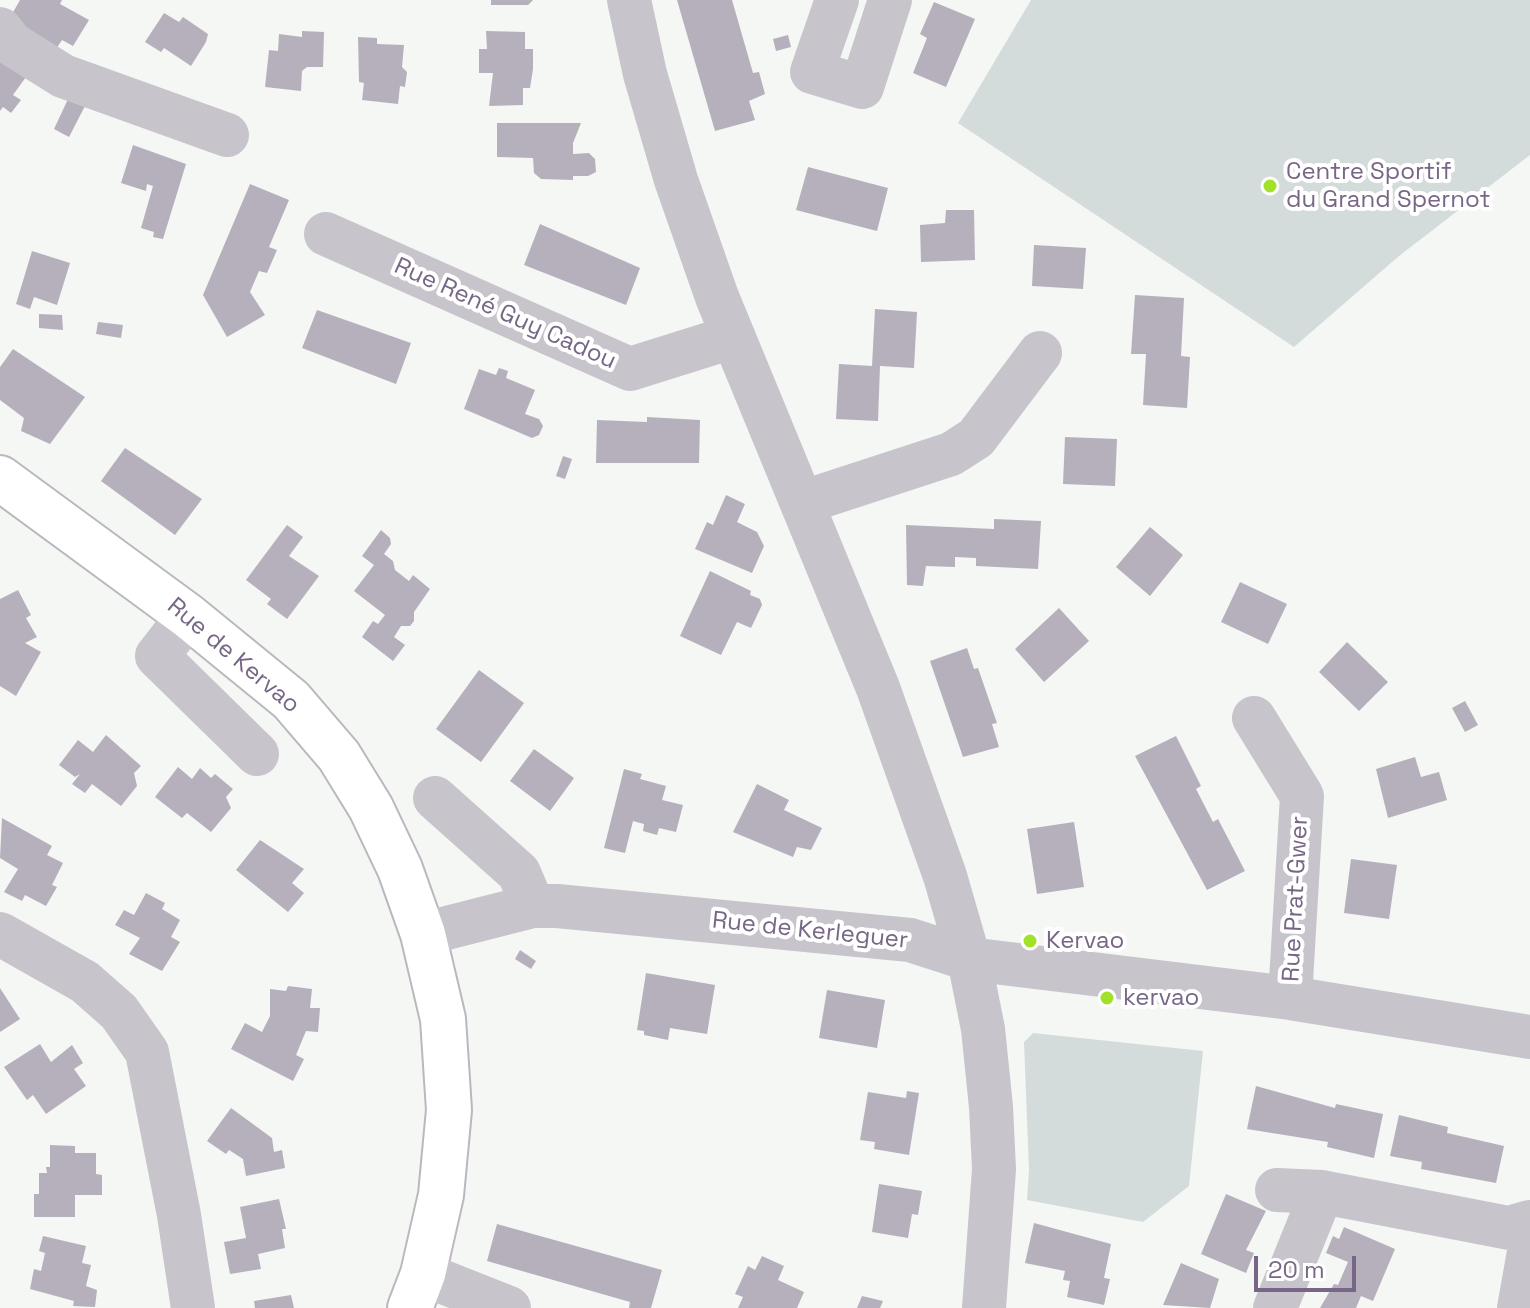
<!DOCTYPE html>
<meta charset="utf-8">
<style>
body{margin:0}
#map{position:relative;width:1530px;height:1308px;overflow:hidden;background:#f4f7f4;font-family:"Space Grotesk",sans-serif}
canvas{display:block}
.scale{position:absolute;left:1254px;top:1256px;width:102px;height:36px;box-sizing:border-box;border:4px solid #776685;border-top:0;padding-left:10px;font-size:24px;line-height:28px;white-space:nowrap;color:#776685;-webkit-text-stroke:6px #fff;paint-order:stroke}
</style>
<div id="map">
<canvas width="1530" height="1308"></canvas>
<div class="scale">20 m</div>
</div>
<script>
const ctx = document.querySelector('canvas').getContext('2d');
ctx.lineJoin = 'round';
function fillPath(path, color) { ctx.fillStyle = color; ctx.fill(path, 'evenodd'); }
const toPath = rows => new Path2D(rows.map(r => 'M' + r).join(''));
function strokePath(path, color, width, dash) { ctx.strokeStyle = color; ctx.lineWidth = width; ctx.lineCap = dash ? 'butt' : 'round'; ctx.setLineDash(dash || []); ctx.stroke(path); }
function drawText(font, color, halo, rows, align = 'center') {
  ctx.font = font + ' "Space Grotesk",sans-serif'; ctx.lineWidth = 8; ctx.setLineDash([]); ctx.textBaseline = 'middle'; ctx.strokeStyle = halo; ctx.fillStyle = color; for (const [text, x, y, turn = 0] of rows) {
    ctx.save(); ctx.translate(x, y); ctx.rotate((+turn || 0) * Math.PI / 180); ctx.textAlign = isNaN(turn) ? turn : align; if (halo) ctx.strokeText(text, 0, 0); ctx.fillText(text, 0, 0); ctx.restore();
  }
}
fillPath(toPath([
 [1031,0,1530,0,1530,155,1399,256,1294,347,958,123],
 [1033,1033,1203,1051,1189,1186,1143,1222,1027,1200,1029,1170,1024,1042]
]), '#d3dcda');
fillPath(toPath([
 [20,0,62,0,60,4,89,20,73,46,62,40,52,55,4,28],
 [491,0,533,0,528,5,491,5],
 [677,0,732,0,753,73,759,72,765,94,749,101,755,120,715,131],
 [934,2,975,19,946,87,913,73,927,38,920,34],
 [164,13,179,22,183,17,208,34,206,42,191,66,164,48,161,52,145,42],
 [302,31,324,32,323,67,307,67,302,71,301,91,265,87,269,50,278,51,279,34,302,37],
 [486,31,525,32,525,49,533,49,533,69,530,88,523,88,523,105,489,106,493,73,479,73,479,49,487,49],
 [788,35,791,47,776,51,773,39],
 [358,37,377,38,377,44,404,45,402,67,407,72,405,87,400,86,398,104,362,100,364,83,359,82],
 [0,57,26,77,13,95,21,100,11,113,3,107,0,111],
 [69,97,86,104,69,137,54,129],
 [497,123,581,123,573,143,573,154,589,153,595,159,596,172,588,176,573,176,573,180,541,179,534,173,533,158,497,157],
 [133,145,186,164,163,239,153,237,154,232,141,228,153,186,147,184,146,191,121,183],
 [808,167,888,188,877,231,796,210],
 [250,184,289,200,269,247,277,250,267,273,259,271,250,292,265,315,227,337,203,295],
 [946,210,974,210,975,260,921,262,920,225,945,223],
 [540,224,640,268,626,305,524,265],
 [1034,245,1086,248,1083,289,1032,286],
 [32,251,70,263,57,305,34,297,30,309,16,304],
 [1135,295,1184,298,1181,356,1190,357,1187,408,1143,405,1146,354,1131,354],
 [875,309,917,312,914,368,880,366,878,421,836,419,839,364,872,366],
 [317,310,411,343,396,384,302,348],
 [39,314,62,315,63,330,39,328],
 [98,322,123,325,121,338,96,334],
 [13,349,85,397,50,444,21,431,24,418,0,400,0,367],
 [499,368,508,371,506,378,535,390,525,414,539,419,543,426,539,435,532,438,464,409,479,369,496,375],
 [647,417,700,420,699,463,596,463,597,420,647,422],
 [1065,437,1117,439,1115,486,1063,484],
 [125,448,202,499,175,535,101,481],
 [563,456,572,459,565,479,556,476],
 [726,495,745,504,737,522,757,532,764,546,752,573,695,549,707,522,713,525],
 [994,519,1041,521,1038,569,976,566,976,558,955,557,955,567,926,566,923,586,907,585,906,525,994,529],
 [287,525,303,537,289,556,319,576,287,619,267,604,271,599,246,580],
 [1150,527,1183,555,1150,596,1116,567],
 [381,530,390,538,391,544,384,554,393,561,395,570,409,581,413,575,430,589,414,612,414,621,410,626,401,626,394,637,405,645,393,661,362,637,373,621,378,624,385,615,354,591,374,565,362,556],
 [710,571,751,591,750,595,760,599,762,605,751,628,737,622,721,655,680,636],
 [1240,582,1287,604,1268,644,1221,622],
 [18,590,31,615,26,618,37,637,25,643,41,652,16,696,0,686,0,599],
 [1059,608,1089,641,1044,682,1015,649],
 [1347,642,1388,682,1359,711,1319,672],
 [967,648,974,669,978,668,997,723,992,724,999,747,963,757,930,661],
 [479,670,524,703,481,762,436,729],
 [1465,701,1478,725,1465,732,1452,708],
 [106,735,141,766,134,773,137,786,121,806,92,784,85,793,72,784,80,774,75,777,59,765,78,740,93,752],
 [1176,736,1201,786,1196,789,1213,822,1218,819,1245,871,1207,890,1135,756],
 [534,749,574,778,550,811,510,781],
 [1415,757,1421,777,1439,772,1447,800,1388,818,1376,769],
 [178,767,192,779,200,768,211,778,215,774,233,789,226,797,231,808,211,832,187,813,182,818,155,797],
 [624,769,642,774,640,779,666,786,662,800,683,805,676,832,659,828,657,835,643,831,644,824,633,821,625,853,604,848],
 [757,784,789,800,784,810,822,828,811,850,797,847,793,857,733,832],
 [2,818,52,846,47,855,63,863,52,885,57,887,46,906,25,895,22,901,4,892,18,869,0,858],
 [1074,822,1084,887,1037,894,1027,829],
 [260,840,304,869,292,883,304,893,288,912,236,870],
 [1351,859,1397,865,1389,919,1344,913],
 [146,893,165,903,162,909,180,920,171,937,180,942,162,971,129,954,140,938,115,925,124,910,134,915],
 [520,950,536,961,531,969,515,959],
 [646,973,715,985,707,1034,670,1028,668,1040,644,1035,644,1031,637,1030],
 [288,986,312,989,310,1008,320,1008,318,1032,306,1031,296,1055,304,1059,293,1081,231,1049,245,1023,262,1032,270,1016,270,989,286,991],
 [0,988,20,1019,0,1032],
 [827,990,885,1000,877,1048,819,1038],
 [40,1044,51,1062,72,1045,83,1063,74,1069,86,1086,46,1114,33,1095,27,1100,4,1067],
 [1256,1086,1335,1108,1336,1104,1383,1114,1374,1158,1327,1147,1328,1142,1247,1129],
 [907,1091,919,1093,909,1155,874,1149,875,1142,860,1140,868,1092,906,1098],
 [231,1108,272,1138,274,1152,282,1150,285,1168,246,1176,243,1159,229,1150,226,1154,207,1141],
 [1399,1115,1448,1127,1447,1133,1504,1146,1496,1183,1421,1169,1422,1162,1390,1156],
 [50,1145,75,1146,75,1153,96,1153,96,1174,102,1175,102,1195,75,1195,75,1217,34,1217,34,1194,39,1194,39,1173,47,1173,46,1167,50,1167],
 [879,1184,922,1191,918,1215,912,1214,908,1238,872,1232],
 [1226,1194,1266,1211,1246,1250,1254,1253,1246,1273,1201,1254],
 [279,1199,286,1229,282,1229,285,1248,258,1254,261,1269,230,1274,224,1242,246,1238,240,1207],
 [1034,1223,1111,1244,1104,1278,1110,1279,1104,1305,1067,1297,1070,1281,1063,1280,1065,1271,1025,1263],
 [497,1224,662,1270,651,1308,629,1308,630,1302,487,1261],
 [1344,1227,1395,1249,1373,1301,1361,1296,1356,1308,1320,1308,1334,1284,1338,1285,1348,1262,1326,1253,1333,1236,1339,1239],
 [43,1236,86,1246,82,1263,91,1265,86,1286,97,1290,95,1307,73,1306,74,1301,30,1289,34,1269,41,1271,45,1253,39,1251],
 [762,1256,784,1266,778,1280,804,1292,797,1308,738,1308,743,1297,735,1294,748,1266,755,1270],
 [1181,1263,1219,1279,1210,1308,1163,1305],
 [291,1295,294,1308,255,1308,254,1301],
 [862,1296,883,1301,880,1308,857,1308]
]), '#b6b0bc');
const major = toPath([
 [0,478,188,616,291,700,339,756,371,808,400,869,423,934,443,1019,449,1110,441,1195,423,1274,410,1308]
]);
strokePath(major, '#bbb7bf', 48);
strokePath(toPath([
 [629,0,645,74,676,180,717,297,878,688,945,876,969,959,983,1029,991,1107,994,1169,984,1308],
 [837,0,812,72,862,87,890,0],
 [0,29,12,44,63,76,227,135],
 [326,234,630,369,732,337],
 [804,502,951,454,976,438,1040,353],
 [188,616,157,656,257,754],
 [1254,718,1302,796,1290,998],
 [435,798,519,873,533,906],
 [0,934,85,982,119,1012,147,1052,179,1215,193,1308],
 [423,934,533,906,557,906,910,940,969,959,1290,998,1530,1037],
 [1277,1190,1322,1192],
 [423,1274,509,1308],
 [1275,1308,1322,1192,1509,1228,1530,1222],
 [1519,1308,1530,1246]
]), '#c8c4cb', 44);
strokePath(major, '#fff', 44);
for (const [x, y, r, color] of [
 [1270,186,8,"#a1e229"],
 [1030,941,8,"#a1e229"],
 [1107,998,8,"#a1e229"]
]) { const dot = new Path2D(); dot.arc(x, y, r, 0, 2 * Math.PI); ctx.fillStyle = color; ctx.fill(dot); strokePath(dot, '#fff', 3); }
drawText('24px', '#776685', '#fff', [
 ["Centre Sportif",1286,172],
 ["du Grand Spernot",1286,200],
 ["Kervao",1046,941],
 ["kervao",1123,998]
], 'left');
drawText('24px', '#776685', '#fff', [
 ["Rue René Guy Cadou",505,314,24],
 ["Rue de Kervao",233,656,40],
 ["Rue Prat-Gwer",1296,899,-87],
 ["Rue de Kerleguer",810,931,6]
]);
</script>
